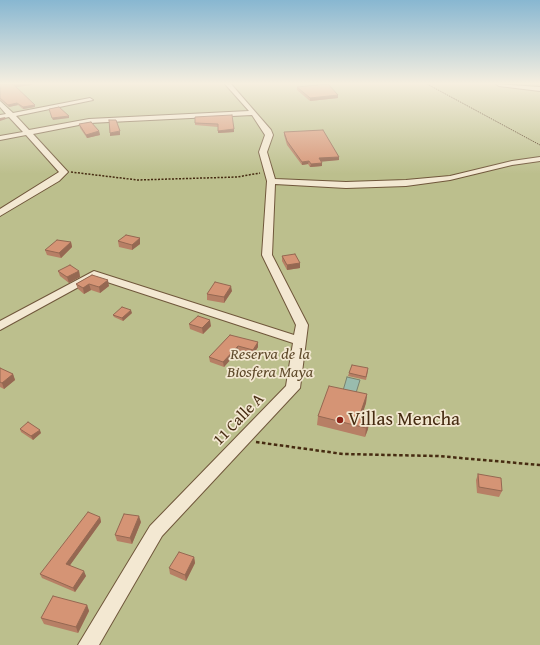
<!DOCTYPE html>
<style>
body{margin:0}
canvas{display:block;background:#ecdcba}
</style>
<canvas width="540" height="645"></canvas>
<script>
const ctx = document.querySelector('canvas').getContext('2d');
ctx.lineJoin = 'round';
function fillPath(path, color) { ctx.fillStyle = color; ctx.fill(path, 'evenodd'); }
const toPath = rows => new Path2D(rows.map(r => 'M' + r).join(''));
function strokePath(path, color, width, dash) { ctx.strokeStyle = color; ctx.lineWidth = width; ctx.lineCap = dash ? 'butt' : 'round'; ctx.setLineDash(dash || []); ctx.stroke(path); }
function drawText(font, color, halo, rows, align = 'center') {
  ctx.font = font + ' "Gentium Book Plus",serif'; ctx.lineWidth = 3.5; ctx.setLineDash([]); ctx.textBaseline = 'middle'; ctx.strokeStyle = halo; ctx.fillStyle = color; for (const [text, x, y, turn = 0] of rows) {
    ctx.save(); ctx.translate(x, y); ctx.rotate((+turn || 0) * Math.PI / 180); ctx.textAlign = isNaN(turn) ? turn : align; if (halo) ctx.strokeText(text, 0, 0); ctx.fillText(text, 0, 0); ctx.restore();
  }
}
fillPath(toPath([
 [0,84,540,84,540,645,0,645]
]), '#bcbf8d');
const water = toPath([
 [347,377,360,380,355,396,342,394,347,377]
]);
fillPath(water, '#99bcae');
strokePath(water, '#78826f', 1);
const street = toPath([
 [225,84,231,84,271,130,273,135,267,152,275,179,346,182,406,180,450,176,512,161,540,157,540,161,512,165,450,180,406,186,346,188,275,184,272,255,308,325,300,388,162,536,99,645,78,645,150,526,286,386,293,343,95,278,0,330,0,321,94,271,294,335,296,325,262,255,267,181,259,152,265,135,252,115,89,123,33,134,68,172,59,181,0,216,0,209,59,172,26,135,0,140,0,136,23,132,9,117,0,119,0,115,6,114,0,107,0,101,13,113,90,98,93,100,16,116,29,130,89,119,249,111,225,84],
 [496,84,540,87,540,91,499,86,496,84]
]);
strokePath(street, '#70573b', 2);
strokePath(toPath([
 [427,84,540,145]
]), '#462b11', 1, [1.5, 1]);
strokePath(toPath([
 [71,172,138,180,237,177,260,173]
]), '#462b11', 1.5, [2, 1.5]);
strokePath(toPath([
 [256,442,343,454,438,456,540,465]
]), '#462b11', 2.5, [3.5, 2.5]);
fillPath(street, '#f3e8d2');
fillPath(toPath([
 [0,84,32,84,32,85,16,87,35,105,35,107,23,109,18,105,9,107,0,100],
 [297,87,338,95,338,98,310,101,297,90],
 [195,117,234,129,234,132,218,133,218,127,195,125],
 [79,124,99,131,100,135,87,138,80,128],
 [284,132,339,157,339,160,321,161,322,166,310,167,308,164,302,165,287,145,284,135],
 [118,241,140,244,132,250,119,247],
 [71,242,72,247,61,258,47,255,45,250],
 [282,256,300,263,300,268,287,270,282,261],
 [58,271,79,271,80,277,69,283,60,276],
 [92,275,109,286,100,293,91,290,84,294,78,289,76,284],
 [232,291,224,303,207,300,207,294],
 [132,313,123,321,114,317,113,315],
 [189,324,211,326,203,334,190,329],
 [230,335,258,347,253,355,238,351,224,367,210,362,209,357],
 [0,368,13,374,15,380,4,389,0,387],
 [368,371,366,380,348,376,349,373],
 [367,394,366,403,361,418,369,420,368,429,365,437,317,425,318,416],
 [20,429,41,433,33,440,21,432],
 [478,474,502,491,499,497,477,493,476,480],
 [100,517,101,522,70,565,86,576,75,592,42,578,40,574],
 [141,522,132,544,117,541,115,535],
 [194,557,195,563,186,581,170,574,169,568],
 [87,605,89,611,78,633,44,624,41,618]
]), '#b77f65');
fillPath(toPath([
 [22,84,32,84,32,85,15,87,14,85],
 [338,95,338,98,310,101,310,98],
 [17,103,18,105,9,107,8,105],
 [35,105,35,107,23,109,23,107],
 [69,116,69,118,53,120,52,118],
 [5,117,6,119,0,121,0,118],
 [234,129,234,132,218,133,218,131],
 [99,131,100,135,87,138,86,135],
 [120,131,120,135,110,136,110,133],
 [339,157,339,160,319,162,319,158],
 [309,161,308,164,302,165,302,162],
 [322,163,322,166,310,167,311,164],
 [140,238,140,244,132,250,132,245],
 [71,242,72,247,61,258,59,253],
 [300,263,300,268,287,270,287,265],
 [79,271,80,277,69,283,67,277],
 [108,280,109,286,100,293,99,287],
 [89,284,91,290,84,294,83,288],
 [231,286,232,291,224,303,224,297],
 [131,310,132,313,123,321,122,318],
 [210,320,211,326,203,334,202,328],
 [258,342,258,347,253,355,253,350],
 [238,346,238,351,224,367,223,362],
 [13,374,15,380,4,389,2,383],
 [367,394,366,403,358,427,359,417],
 [369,420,368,429,365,437,366,428],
 [40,430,41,433,33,440,31,436],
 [139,516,141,522,132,544,130,538],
 [100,517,101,522,68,568,66,564],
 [194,557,195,563,186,581,185,575],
 [84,571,86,576,75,592,73,588],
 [87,605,89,611,78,633,76,627]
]), '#956852');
const building = toPath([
 [0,84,22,84,14,85,35,105,23,107,17,103,8,105,0,98,0,84],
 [328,84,338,95,310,98,297,87,328,84],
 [59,107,69,116,52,118,49,109,59,107],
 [232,115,234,129,218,131,218,124,195,123,195,117,232,115],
 [109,120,116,120,120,131,110,133,109,120],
 [91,122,99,131,86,135,79,124,91,122],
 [323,130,339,157,319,158,322,163,311,164,309,161,302,162,287,141,284,132,323,130],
 [126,235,140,238,132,245,118,241,126,235],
 [57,240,71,242,59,253,45,250,57,240],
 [295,254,300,263,287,265,282,256,295,254],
 [70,265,79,271,67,277,58,271,70,265],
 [92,275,108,280,99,287,89,284,83,288,76,284,92,275],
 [215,282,231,286,224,297,207,294,215,282],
 [122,307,131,310,122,318,113,315,122,307],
 [198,316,210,320,202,328,189,324,198,316],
 [230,335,258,342,253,350,238,346,223,362,209,357,230,335],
 [352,365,368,368,366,377,349,373,352,365],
 [0,368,13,374,2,383,0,382,0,368],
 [329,386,367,394,359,417,369,420,366,428,318,416,329,386],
 [28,422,40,430,31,436,20,429,28,422],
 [478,474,501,478,502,491,479,487,478,474],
 [88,512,100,517,66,564,84,571,73,588,40,574,88,512],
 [124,514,139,516,130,538,115,535,124,514],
 [179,552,194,557,185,575,169,568,179,552],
 [53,596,87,605,76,627,41,618,53,596]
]);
fillPath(building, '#d59475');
strokePath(building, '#956852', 1);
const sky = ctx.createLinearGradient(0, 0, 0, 174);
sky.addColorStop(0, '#88b7d1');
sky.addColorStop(0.48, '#f6efe0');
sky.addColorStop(1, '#f6efe000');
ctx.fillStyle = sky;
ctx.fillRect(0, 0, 540, 174);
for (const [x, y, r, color] of [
 [340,420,4,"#8f2418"]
]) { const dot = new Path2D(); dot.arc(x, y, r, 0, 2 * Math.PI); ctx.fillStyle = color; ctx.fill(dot); strokePath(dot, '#f3e8d2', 1.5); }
drawText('italic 16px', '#5e492a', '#f3e8d2', [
 ["Reserva de la",270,355],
 ["Biosfera Maya",270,373]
]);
drawText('16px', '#462b11', '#f3e8d2', [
 ["11 Calle A",239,420,-46]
]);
drawText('19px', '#462b11', '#f3e8d2', [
 ["Villas Mencha",348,420]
], 'left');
</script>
